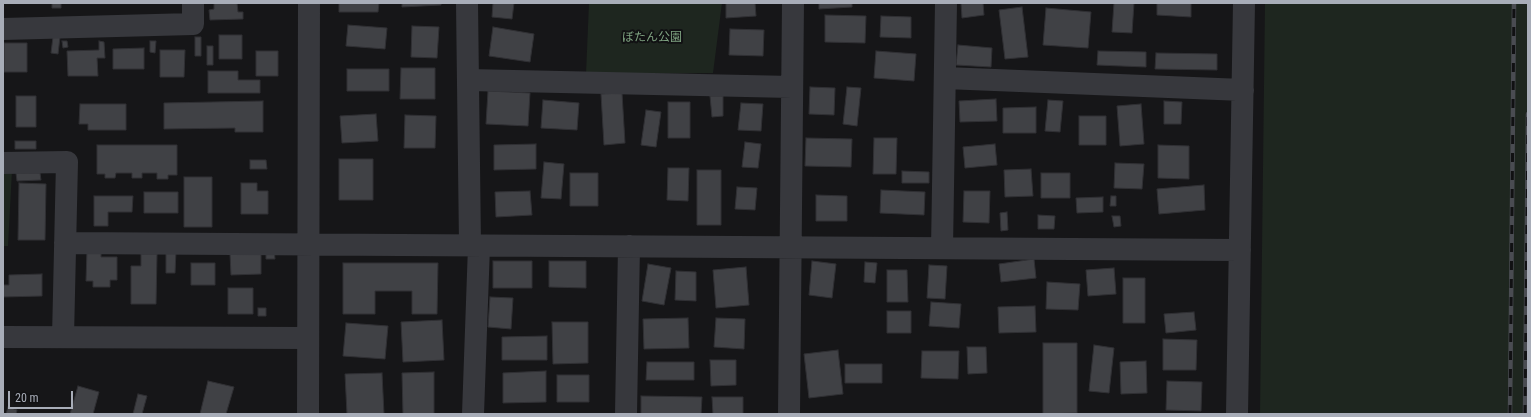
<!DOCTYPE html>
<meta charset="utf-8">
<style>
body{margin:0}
#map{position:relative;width:1531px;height:417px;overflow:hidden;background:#161618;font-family:"Roboto Condensed",sans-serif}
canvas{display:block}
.frame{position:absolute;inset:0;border:4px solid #a8adb8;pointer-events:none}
.scale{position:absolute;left:8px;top:391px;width:65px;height:18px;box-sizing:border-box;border:2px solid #a8adb8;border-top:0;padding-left:5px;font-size:12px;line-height:14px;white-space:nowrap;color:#a8adb8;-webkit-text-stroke:3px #111113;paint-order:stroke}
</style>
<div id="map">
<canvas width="1531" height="417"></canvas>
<div class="frame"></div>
<div class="scale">20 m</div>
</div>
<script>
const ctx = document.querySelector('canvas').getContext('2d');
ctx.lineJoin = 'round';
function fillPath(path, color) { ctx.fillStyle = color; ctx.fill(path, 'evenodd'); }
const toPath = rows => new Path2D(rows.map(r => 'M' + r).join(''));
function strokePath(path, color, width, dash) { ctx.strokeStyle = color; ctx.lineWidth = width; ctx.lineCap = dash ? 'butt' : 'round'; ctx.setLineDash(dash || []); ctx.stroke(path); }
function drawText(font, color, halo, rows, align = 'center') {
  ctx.font = font + ' "Roboto Condensed","Noto Sans JP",sans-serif'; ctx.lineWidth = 4; ctx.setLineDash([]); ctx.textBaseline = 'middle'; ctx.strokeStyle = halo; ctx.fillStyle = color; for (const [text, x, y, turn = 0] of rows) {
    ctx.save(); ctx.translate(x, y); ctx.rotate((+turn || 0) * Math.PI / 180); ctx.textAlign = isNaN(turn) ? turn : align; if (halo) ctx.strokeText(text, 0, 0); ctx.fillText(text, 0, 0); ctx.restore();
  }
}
fillPath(toPath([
 [589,3,722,3,713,73,586,74],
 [1265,3,1528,3,1528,414,1260,414],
 [12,170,8,246,3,246,3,171]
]), '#1e261f');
const building = toPath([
 [52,3,61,3,61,8,52,8,52,3],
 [214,3,237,3,238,12,243,12,243,19,210,20,209,10,214,9,214,3],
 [339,3,379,3,378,12,339,12,339,3],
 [402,3,441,3,441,5,402,7,402,3],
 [493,3,514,3,512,19,492,17,493,3],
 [726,3,755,3,756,16,726,18,726,3],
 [819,3,852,3,852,7,819,9,819,3],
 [961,3,983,3,984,15,962,18,961,3],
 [1114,3,1134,3,1132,33,1112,32,1114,3],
 [1157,3,1191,3,1191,17,1157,15,1157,3],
 [1022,7,1028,57,1005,59,999,10,1022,7],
 [1046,8,1091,12,1088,48,1043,45,1046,8],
 [825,15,866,16,865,43,825,42,825,15],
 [881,16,911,17,911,38,880,37,881,16],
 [348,25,387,28,385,49,346,46,348,25],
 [412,26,439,27,437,58,411,57,412,26],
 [493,27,534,34,530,62,489,56,493,27],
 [730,29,764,30,763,56,729,55,730,29],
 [219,35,242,35,242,59,219,59,219,35],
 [53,37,60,37,58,54,51,53,53,37],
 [195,37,201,37,201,56,195,56,195,37],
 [62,41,67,41,68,47,63,48,62,41],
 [99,41,104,42,105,58,97,58,98,76,68,76,67,51,99,50,99,41],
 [150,41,156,41,155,53,150,52,150,41],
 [4,43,27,43,27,72,4,72,4,43],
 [958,45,992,48,991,67,956,65,958,45],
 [207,46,213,46,213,65,207,65,207,46],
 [144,48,144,69,113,69,113,49,144,48],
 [160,50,185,50,184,77,160,77,160,50],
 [256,51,278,51,278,76,256,76,256,51],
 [876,51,916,54,914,81,874,78,876,51],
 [1098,51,1146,52,1146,67,1097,65,1098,51],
 [1156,53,1217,54,1217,70,1155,69,1156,53],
 [401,68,435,68,435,99,400,99,401,68],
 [347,69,389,69,389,91,347,91,347,69],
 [208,71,238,71,238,80,260,80,260,93,208,93,208,71],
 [810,87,835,88,834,115,809,114,810,87],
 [847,87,861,88,857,126,843,124,847,87],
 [488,91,530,93,528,126,486,124,488,91],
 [622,93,625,143,604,145,601,94,622,93],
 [16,96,36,96,36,127,16,127,16,96],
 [710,96,723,96,723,116,712,117,710,96],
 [996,99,997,121,960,122,959,101,996,99],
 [543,100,579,103,577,130,541,128,543,100],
 [1048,100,1063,101,1060,132,1045,131,1048,100],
 [263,101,263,132,235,132,235,128,164,129,164,103,263,101],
 [1164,101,1182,102,1181,124,1164,124,1164,101],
 [668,102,690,102,690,138,668,138,668,102],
 [741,103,763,104,761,131,738,130,741,103],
 [80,104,126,104,126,130,88,130,88,124,79,124,80,104],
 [1141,104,1144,144,1120,146,1117,106,1141,104],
 [1036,107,1036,133,1003,133,1003,108,1036,107],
 [646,110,661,112,656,147,641,145,646,110],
 [376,114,378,141,342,143,340,116,376,114],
 [405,115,436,116,435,148,404,148,405,115],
 [1079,116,1106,116,1106,145,1079,145,1079,116],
 [806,138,852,139,851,167,805,166,806,138],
 [874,138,897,138,896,174,873,174,874,138],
 [15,141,36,141,36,149,15,149,15,141],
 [745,142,761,144,758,168,742,167,745,142],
 [536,144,536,169,494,170,494,145,536,144],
 [995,144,997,165,965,168,963,147,995,144],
 [97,145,177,145,177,175,168,175,168,179,157,179,157,173,142,173,142,178,132,178,132,173,116,173,115,178,105,178,105,174,97,174,97,145],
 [1158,145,1189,146,1189,179,1158,178,1158,145],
 [339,159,373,159,373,200,339,200,339,159],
 [250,160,266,160,267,169,250,169,250,160],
 [544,162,564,164,561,199,541,198,544,162],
 [1115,163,1144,164,1142,189,1114,188,1115,163],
 [668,168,689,168,688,201,667,200,668,168],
 [1031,169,1033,196,1005,197,1004,170,1031,169],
 [697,170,721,170,721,225,697,225,697,170],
 [902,171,929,172,929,183,902,183,902,171],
 [16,173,40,173,41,180,17,181,16,173],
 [570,173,598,173,598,206,570,206,570,173],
 [1041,173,1070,173,1070,198,1041,198,1041,173],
 [184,177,212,177,212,227,184,227,184,177],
 [19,183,46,184,45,240,18,240,19,183],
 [241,183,257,183,257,191,268,191,268,214,241,214,241,183],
 [1204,185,1205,210,1159,214,1157,189,1204,185],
 [737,187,757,188,755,210,735,209,737,187],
 [881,190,925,192,924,215,880,213,881,190],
 [530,191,532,215,496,217,495,192,530,191],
 [964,191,990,191,989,223,963,222,964,191],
 [144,192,178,192,178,213,144,213,144,192],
 [816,195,847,196,847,221,816,221,816,195],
 [94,196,133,196,132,212,108,212,108,226,94,226,94,196],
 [1111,196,1116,196,1116,206,1110,206,1111,196],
 [1103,197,1103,212,1077,213,1076,198,1103,197],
 [1007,212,1008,230,1001,231,1000,213,1007,212],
 [1038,215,1055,216,1054,229,1038,229,1038,215],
 [1112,216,1120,216,1121,226,1114,227,1112,216],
 [266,249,274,249,275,259,266,259,266,249],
 [87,250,101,250,101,257,117,257,117,280,110,280,110,287,93,287,93,281,86,281,87,250],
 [166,251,176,251,175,273,166,273,166,251],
 [261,253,261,274,231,275,230,254,261,253],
 [141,254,157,254,156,304,131,304,131,266,141,266,141,254],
 [1034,259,1036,278,1001,282,999,264,1034,259],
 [493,261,532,261,532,288,493,288,493,261],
 [549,261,586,261,586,288,549,287,549,261],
 [812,261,836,264,832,298,809,295,812,261],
 [865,262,877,263,875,283,864,282,865,262],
 [191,263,215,263,215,285,191,285,191,263],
 [343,263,438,263,437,314,412,314,412,291,375,291,375,314,343,314,343,263],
 [648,264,671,268,664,305,642,301,648,264],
 [929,265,947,266,945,299,927,298,929,265],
 [746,267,749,305,716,308,713,270,746,267],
 [1114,268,1116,294,1088,296,1086,270,1114,268],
 [887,270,907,270,908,302,887,302,887,270],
 [676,271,696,272,696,301,675,300,676,271],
 [42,274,42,296,3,297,3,285,9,285,9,275,42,274],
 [1123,278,1145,278,1145,323,1123,323,1123,278],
 [1047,282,1080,284,1078,310,1046,309,1047,282],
 [228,288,253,288,253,314,228,314,228,288],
 [490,297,513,298,511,329,488,327,490,297],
 [931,302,961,304,959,328,929,326,931,302],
 [1035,306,1036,332,999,333,998,307,1035,306],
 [258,308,266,308,266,316,258,316,258,308],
 [887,311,911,311,911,333,887,333,887,311],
 [1194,312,1196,330,1166,333,1164,314,1194,312],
 [688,318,689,348,644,349,643,319,688,318],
 [716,318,745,319,744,349,714,347,716,318],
 [442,320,444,360,403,362,401,322,442,320],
 [552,322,588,322,588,363,553,364,552,322],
 [346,323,388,326,385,359,343,356,346,323],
 [547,336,547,360,502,360,502,337,547,336],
 [1163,339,1197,340,1196,370,1163,370,1163,339],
 [1043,343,1077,343,1077,413,1043,414,1043,343],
 [1094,345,1114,348,1109,393,1089,391,1094,345],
 [967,347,986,347,987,373,968,374,967,347],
 [838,350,843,394,809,398,804,354,838,350],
 [922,351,959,351,958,379,921,378,922,351],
 [710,360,736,360,736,385,711,386,710,360],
 [1146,361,1147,393,1121,394,1120,362,1146,361],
 [647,362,694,362,694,380,646,380,647,362],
 [845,364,882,364,882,383,845,383,845,364],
 [546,371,546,402,503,403,503,373,546,371],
 [434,372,434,414,403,414,402,373,434,372],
 [382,373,384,414,347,414,345,374,382,373],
 [557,375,589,375,589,402,557,402,557,375],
 [208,381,234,387,226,414,200,414,208,381],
 [1167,381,1202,382,1201,411,1166,410,1167,381],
 [78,386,99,392,93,414,70,414,78,386],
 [138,394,147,396,142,414,133,414,138,394],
 [641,396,702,397,701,414,641,414,641,396],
 [712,397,743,397,743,414,713,414,712,397],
 [8,407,17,410,16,414,6,414,8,407]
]);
fillPath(building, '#404145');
strokePath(building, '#303034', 1);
strokePath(toPath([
 [467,3,470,245],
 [3,29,193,24,193,3],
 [945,78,1243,90],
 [468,80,792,87],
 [3,163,67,162,63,337],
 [65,243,1240,250],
 [942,248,946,3],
 [3,337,308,338],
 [308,414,309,3],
 [473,414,479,246],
 [626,414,629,246],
 [789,414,793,3],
 [1237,414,1244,3]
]), '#37383d', 22);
const rail = toPath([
 [1510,414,1514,3],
 [1525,414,1528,114]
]);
strokePath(rail, '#4a4c52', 4.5);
strokePath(rail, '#111113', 3, [9]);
drawText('12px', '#7fa381', '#111113', [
 ["ぼたん公園",652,38]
]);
</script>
